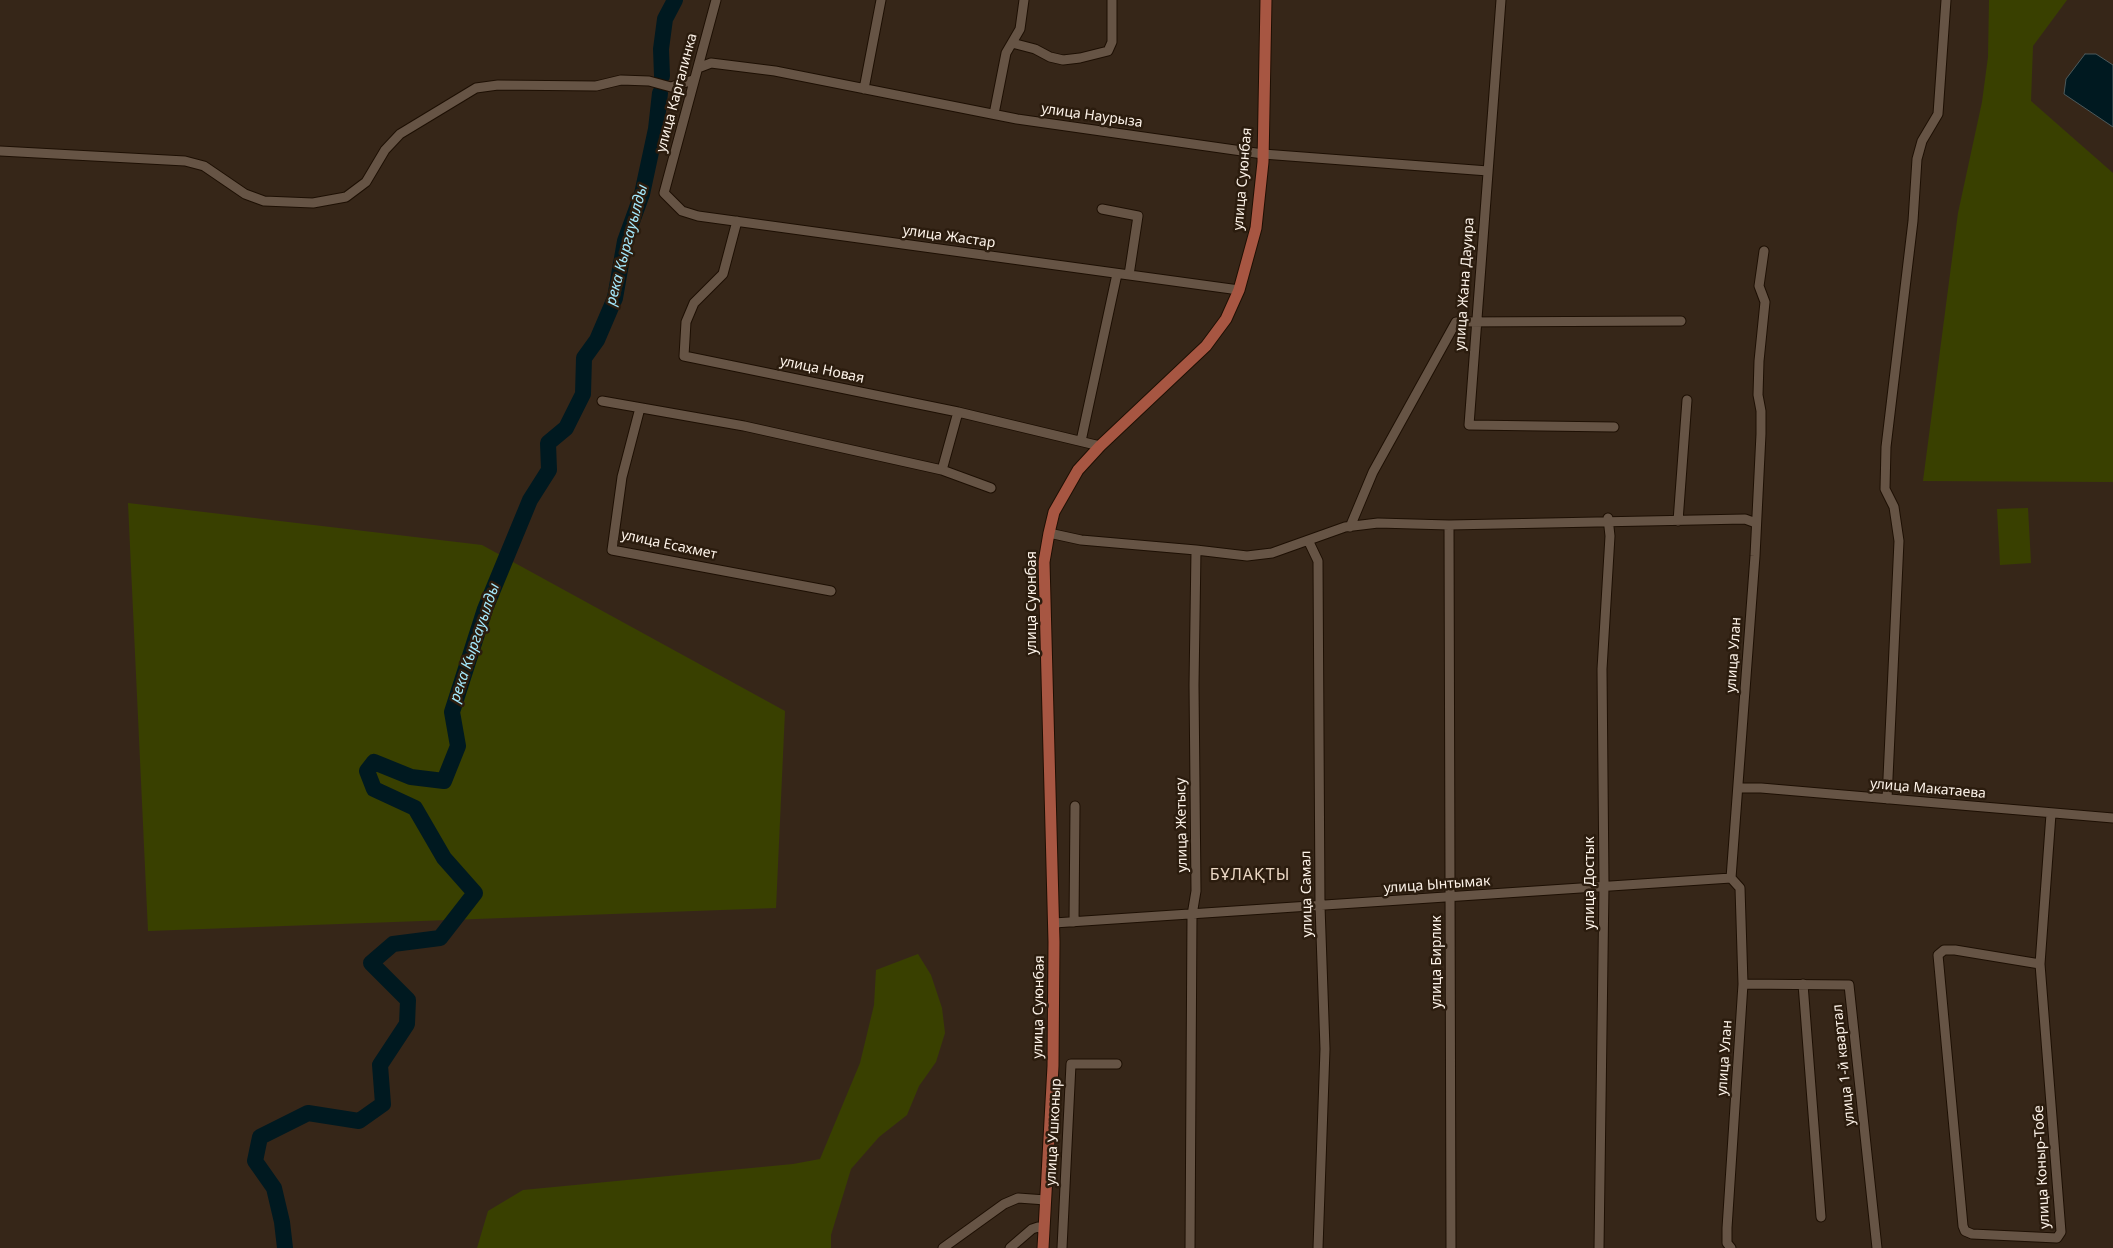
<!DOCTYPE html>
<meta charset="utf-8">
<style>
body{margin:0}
canvas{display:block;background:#362618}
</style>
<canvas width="2113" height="1248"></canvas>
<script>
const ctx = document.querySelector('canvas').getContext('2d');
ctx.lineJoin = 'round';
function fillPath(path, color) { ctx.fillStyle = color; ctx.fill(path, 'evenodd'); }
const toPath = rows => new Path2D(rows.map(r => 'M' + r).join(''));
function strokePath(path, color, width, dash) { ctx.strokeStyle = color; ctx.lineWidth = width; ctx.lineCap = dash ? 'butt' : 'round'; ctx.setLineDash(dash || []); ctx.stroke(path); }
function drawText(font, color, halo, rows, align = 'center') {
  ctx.font = font + ' "Noto Sans",sans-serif'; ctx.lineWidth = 5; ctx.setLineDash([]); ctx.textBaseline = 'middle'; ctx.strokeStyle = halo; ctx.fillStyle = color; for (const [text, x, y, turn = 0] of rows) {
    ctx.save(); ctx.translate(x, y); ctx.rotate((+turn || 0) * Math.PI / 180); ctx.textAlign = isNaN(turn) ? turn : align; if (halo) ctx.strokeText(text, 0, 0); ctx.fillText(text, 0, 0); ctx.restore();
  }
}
fillPath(toPath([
 [1989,0,2067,0,2033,46,2031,101,2113,173,2113,482,1923,481,1958,213,1982,102,1988,57],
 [128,503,482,545,785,711,776,908,148,931],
 [2028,508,2031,563,2000,565,1997,509],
 [918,954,931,975,942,1008,945,1033,936,1062,919,1086,907,1115,879,1137,851,1169,831,1235,831,1248,477,1248,488,1211,523,1190,793,1164,820,1159,860,1063,874,1005,876,970]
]), '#394000');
const water = toPath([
 [2085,54,2096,54,2113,65,2113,127,2064,94,2066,79,2085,54]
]);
fillPath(water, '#001920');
strokePath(water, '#4c5a5c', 1);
strokePath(toPath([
 [662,76,661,49,665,19,675,0],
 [285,1248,282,1222,274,1188,255,1161,260,1137,308,1113,359,1121,383,1104,380,1065,407,1024,408,1000,371,963,393,944,440,938,475,893,444,858,415,808,374,789,367,771,374,762,411,777,444,781,458,746,452,712,485,609,530,500,549,470,548,443,566,428,583,394,584,358,597,340,615,298,625,241,642,194,656,129,660,93]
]), '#001920', 16);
const minor = toPath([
 [716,0,664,193,682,211,698,216,1239,290],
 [1501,0,1469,425,1614,427],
 [1012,43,1035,49,1050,57,1063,60,1080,58,1108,51,1112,42,1112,0],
 [698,68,711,63,775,71,1017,119,1263,154,1488,171],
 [864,89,881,0],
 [994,114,1006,53,1020,29,1024,0],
 [0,151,185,161,204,166,245,194,264,201,313,203,346,197,366,182,385,150,400,134,476,88,498,85,596,86,621,80,649,81,671,87,693,80],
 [1102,209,1138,216,1129,275],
 [737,221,723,274,694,303,686,322,684,356,958,412,1100,446],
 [602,401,744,426,942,470,991,488],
 [640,408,622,477,612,550,831,591],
 [1081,441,1117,274],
 [942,470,958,412],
 [1678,521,1687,400],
 [1449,525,1451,1248],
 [1350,527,1373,472,1456,322,1681,321],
 [1049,533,1081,540,1196,550,1194,685,1196,891,1192,915,1190,1248],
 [1308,540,1318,561,1320,906,1325,1049,1318,1248],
 [1196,550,1247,556,1272,553,1345,527,1378,523,1449,525,1745,519,1756,523],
 [1739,788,1761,788,2113,818],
 [1887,799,1899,541,1894,507,1885,489,1886,447,1913,221,1917,159,1922,141,1938,114,1946,0],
 [1731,878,1755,556,1761,434,1761,411,1758,395,1759,361,1765,302,1759,286,1764,251],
 [1074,922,1075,806],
 [1054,923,1731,878],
 [2040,964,1955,950,1944,950,1938,955,1963,1226,1965,1231,1972,1234,2057,1238,2061,1232,2040,964,2051,814],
 [1743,984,1849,985,1877,1248],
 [1803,984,1821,1217],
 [943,1248,1004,1204,1018,1198,1046,1200],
 [1010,1248,1032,1229,1038,1227,1044,1230],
 [1062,1248,1071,1064,1117,1064],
 [1599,1248,1604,885,1602,669,1610,536,1608,518],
 [1731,1248,1727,1243,1727,1228,1743,984,1740,888,1731,878]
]);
const major = toPath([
 [1043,1248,1053,1066,1054,942,1044,562,1049,533,1054,512,1078,470,1100,446,1206,346,1226,319,1239,290,1256,228,1263,162,1266,0]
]);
strokePath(minor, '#1d0f03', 11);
strokePath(major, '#1d0f03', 13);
strokePath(minor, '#665445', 9);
strokePath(major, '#a75642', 11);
drawText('14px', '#fdf3e9', '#2b1c0e', [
 ["улица Каргалинка",677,93,-75],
 ["улица Наурыза",1092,116,8],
 ["улица Суюнбая",1243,179,-85],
 ["улица Жастар",949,237,8],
 ["улица Жана Дауира",1465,284,-86],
 ["улица Новая",822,370,12],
 ["улица Есахмет",669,545,12],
 ["улица Суюнбая",1032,603,-90],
 ["улица Улан",1734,655,-86],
 ["улица Макатаева",1928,789,5],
 ["улица Жетысу",1182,825,-91],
 ["улица Достык",1590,883,-90],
 ["улица Ынтымак",1437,885,-4],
 ["улица Самал",1307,894,-91],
 ["улица Бирлик",1437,962,-90],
 ["улица Суюнбая",1039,1007,-89],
 ["улица Улан",1725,1058,-86],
 ["улица 1-й квартал",1844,1065,-96],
 ["улица Ушконыр",1054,1132,-87],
 ["улица Коныр-Тобе",2042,1167,-93]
]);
drawText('italic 15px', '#a4e9fd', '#2b1c0e', [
 ["река Кыргауылды",627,245,-75],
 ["река Кыргауылды",475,643,-71]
]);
ctx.letterSpacing = '1px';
drawText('16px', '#ecd8c5', '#2b1c0e', [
 ["БҰЛАҚТЫ",1250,875]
]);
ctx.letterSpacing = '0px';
</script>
